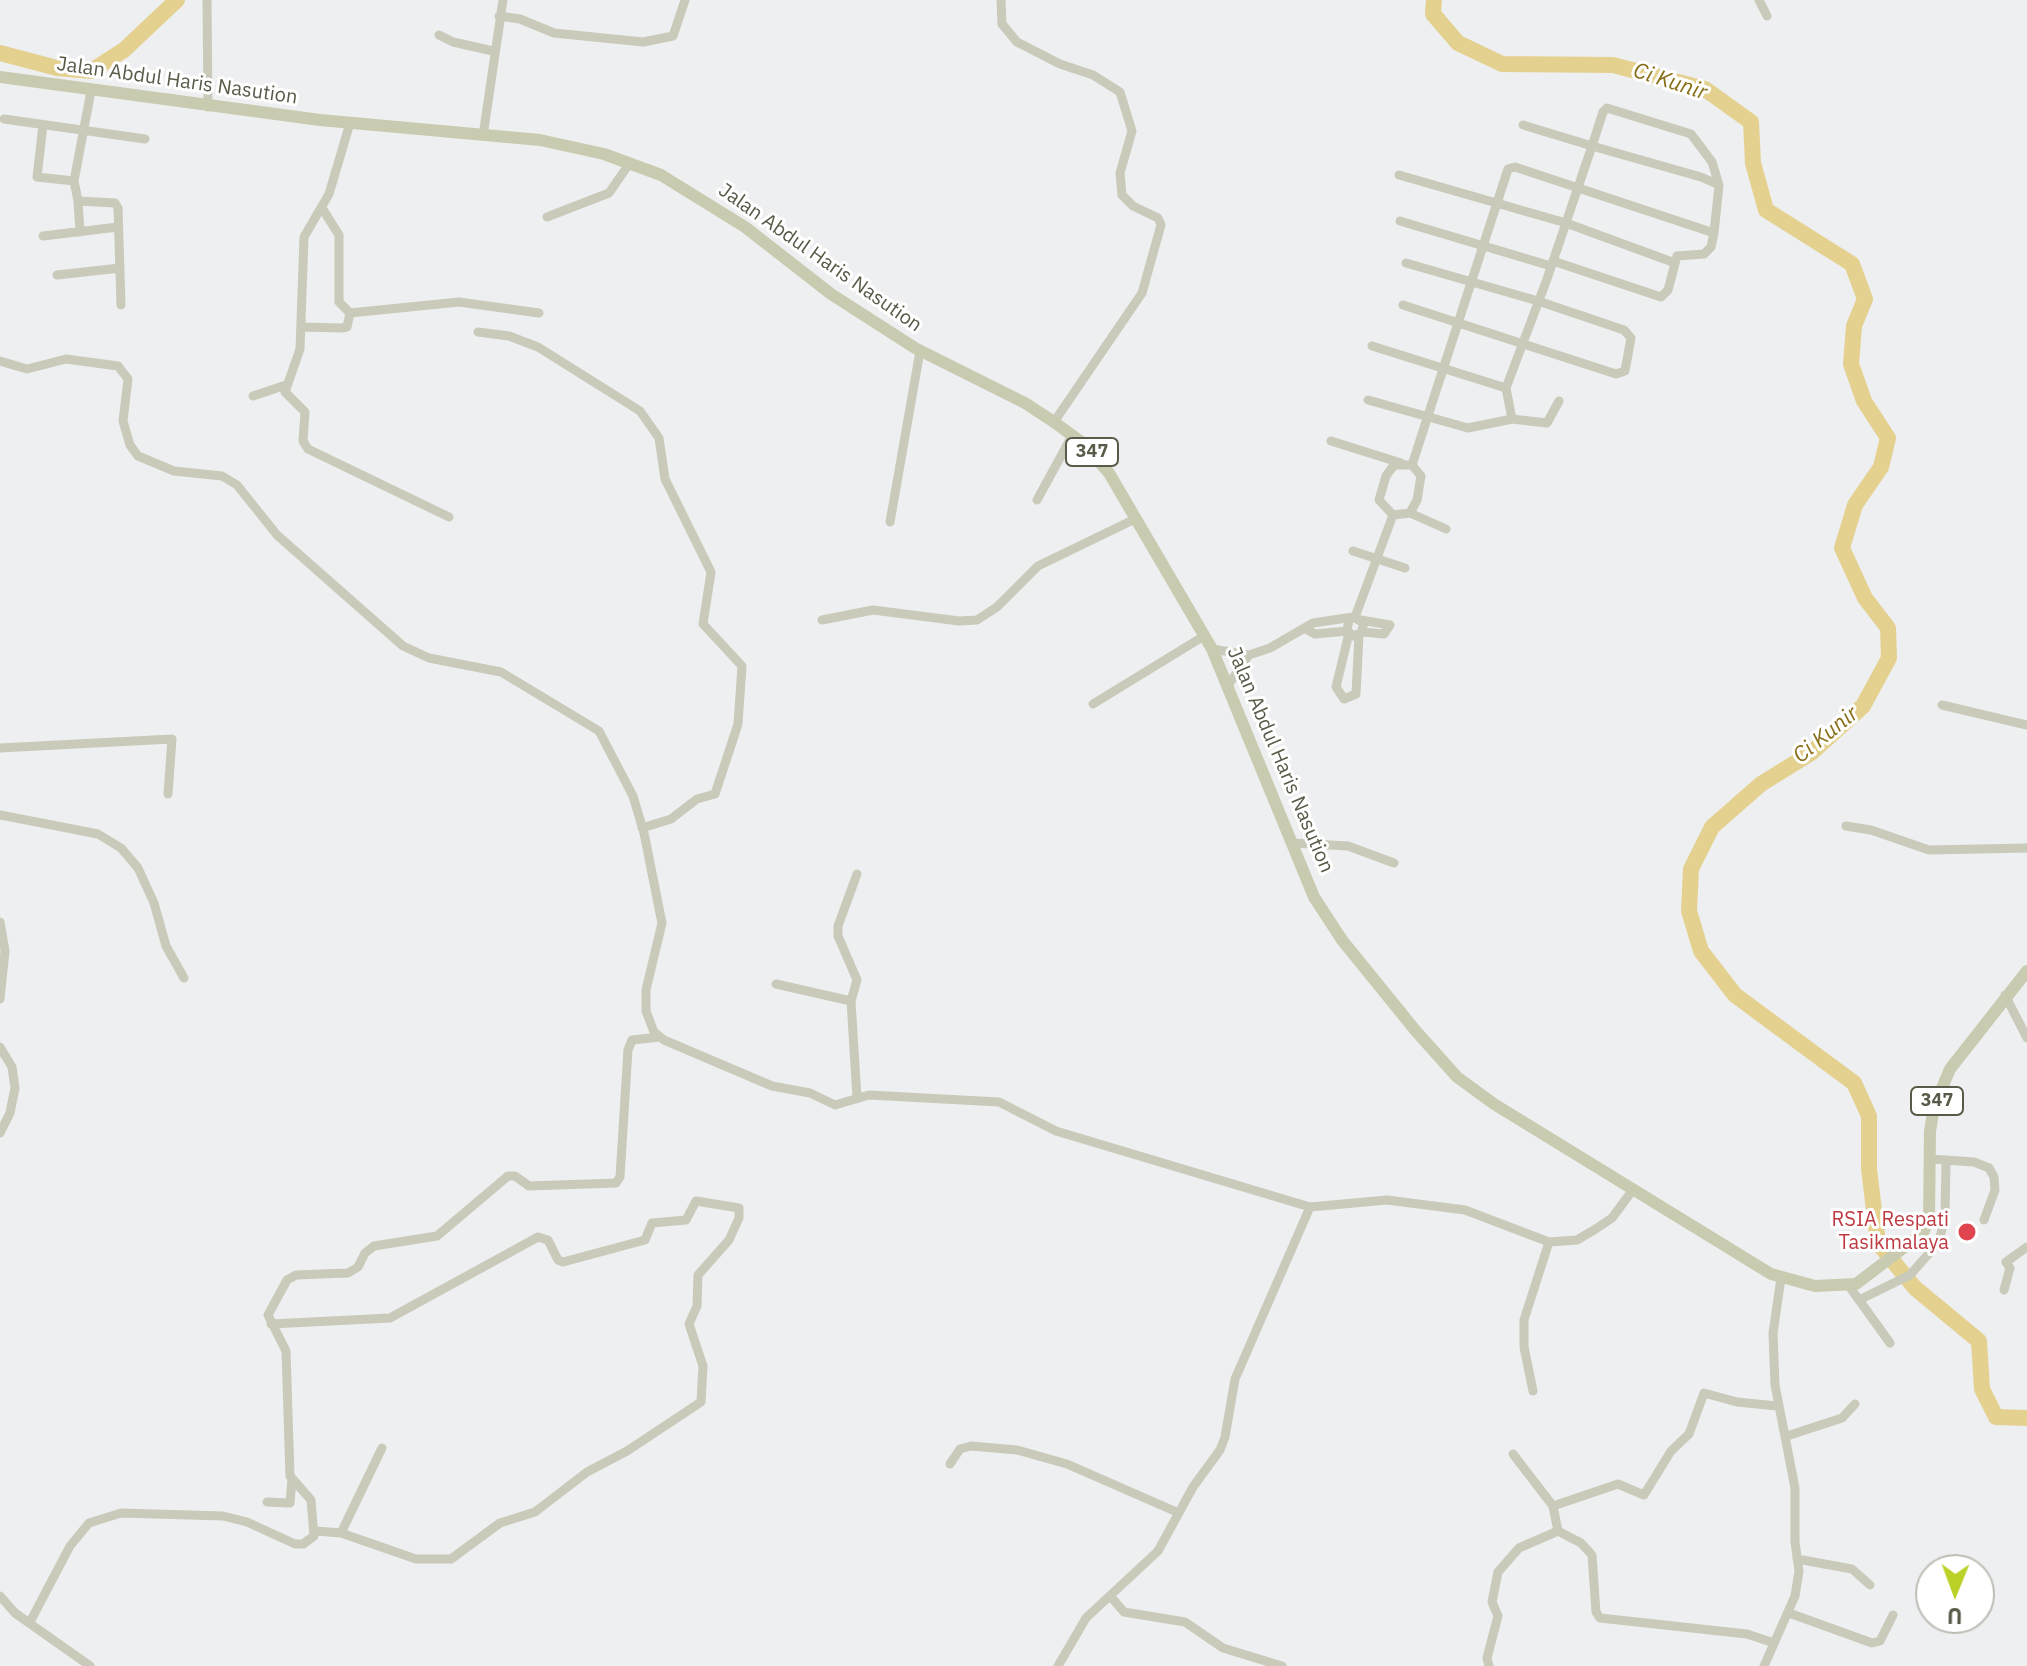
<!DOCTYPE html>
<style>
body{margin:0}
#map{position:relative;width:2027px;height:1666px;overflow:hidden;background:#eeeff0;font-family:"IBM Plex Sans",sans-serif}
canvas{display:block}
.north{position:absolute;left:1915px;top:1554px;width:80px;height:80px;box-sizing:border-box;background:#fff;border:2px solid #bdbdb6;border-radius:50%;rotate:181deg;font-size:22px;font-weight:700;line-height:32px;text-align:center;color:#595a48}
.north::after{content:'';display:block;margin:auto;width:28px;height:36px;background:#bbd127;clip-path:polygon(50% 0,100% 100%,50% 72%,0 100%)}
</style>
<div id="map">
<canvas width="2027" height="1666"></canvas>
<div class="north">U</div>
</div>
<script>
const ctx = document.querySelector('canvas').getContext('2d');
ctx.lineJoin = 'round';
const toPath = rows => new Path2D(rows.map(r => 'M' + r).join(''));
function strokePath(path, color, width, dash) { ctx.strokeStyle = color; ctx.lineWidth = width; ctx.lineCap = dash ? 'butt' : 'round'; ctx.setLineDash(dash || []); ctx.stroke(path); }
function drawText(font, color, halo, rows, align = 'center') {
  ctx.font = font + ' "IBM Plex Sans",sans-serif'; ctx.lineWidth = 6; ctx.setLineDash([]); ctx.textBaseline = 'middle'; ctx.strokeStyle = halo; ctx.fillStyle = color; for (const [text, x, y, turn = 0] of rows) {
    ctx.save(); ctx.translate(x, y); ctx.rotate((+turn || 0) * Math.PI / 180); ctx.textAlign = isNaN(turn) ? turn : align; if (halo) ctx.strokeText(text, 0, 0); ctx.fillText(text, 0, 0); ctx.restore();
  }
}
strokePath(toPath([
 [1434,0,1433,14,1458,43,1502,64,1613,65,1705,89,1751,122,1753,163,1766,210,1852,264,1865,299,1854,326,1851,364,1864,401,1888,438,1881,467,1855,505,1842,548,1865,598,1888,628,1889,658,1863,706,1811,753,1761,784,1712,827,1691,869,1689,911,1701,951,1735,995,1854,1083,1869,1116,1869,1169,1878,1243,1915,1288,1979,1341,1982,1389,1996,1417,2027,1418],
 [0,53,57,68,91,71,124,50,177,0]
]), '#e4d190', 16);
strokePath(toPath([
 [207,0,208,107],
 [1001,0,1002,24,1017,42,1060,64,1093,75,1120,92,1132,131,1120,173,1122,195,1133,206,1158,218,1161,225,1142,293,1054,422],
 [1759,0,1767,16],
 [499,16,520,19,554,33,643,42,673,36,685,0],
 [439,35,453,42,493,51],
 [91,91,74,181,78,201,115,203,118,208,121,305],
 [4,119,145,139],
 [350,123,329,194,304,237,300,349,285,392,305,412,303,441,308,449,449,517],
 [43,125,37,177,74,181],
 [483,136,503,0],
 [1399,175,1566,223,1675,263],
 [78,201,80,232],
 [322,208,339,235,339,302,350,313],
 [547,217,609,193,629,164],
 [1400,221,1551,266],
 [43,236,118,227],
 [1553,261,1661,297,1668,290,1677,256,1704,254,1711,247,1714,233],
 [57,275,120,268],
 [1403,305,1616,374,1625,371,1631,338,1624,330,1538,301,1406,263],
 [302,327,342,328,347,327,350,313,459,302,539,313],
 [478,332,509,336,538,347,640,411,659,438,665,479,711,572,703,624,742,666,738,724,715,794,697,799,671,819,642,828],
 [1372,346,1506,388,1547,279,1592,146,1603,112,1607,108,1691,134,1712,162,1719,185,1701,177,1592,146,1523,125],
 [0,361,27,369,66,359,118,366,128,379,123,421,130,445,138,456,174,471,222,476,237,485,277,535,403,646,429,658,501,672,599,731,633,796,644,833,662,923,646,990,646,1011,654,1032,664,1040,772,1086,810,1093,835,1105,869,1095,999,1102,1056,1131,1310,1207,1387,1200,1465,1210,1549,1242,1577,1240,1594,1230,1612,1218,1632,1191],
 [1506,388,1512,419,1547,423,1559,401],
 [253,396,286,385],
 [1368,400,1468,428,1512,419],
 [1331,441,1401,463],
 [1037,500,1072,436],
 [1410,513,1446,529],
 [1393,515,1410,513,1417,500,1421,476,1412,465],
 [890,522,920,351],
 [1353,551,1405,568],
 [1355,617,1393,515,1379,500,1386,476,1394,465,1412,465,1508,169,1515,167,1714,233,1719,185],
 [822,620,873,610,959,621,977,620,997,607,1038,566,1135,519],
 [1361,620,1390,625,1384,634,1363,632],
 [1306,629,1315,634,1347,631],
 [1349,633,1336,687,1344,699,1356,694,1359,635],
 [1212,649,1249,655,1270,648,1313,623,1353,617,1364,623,1361,633,1354,636,1347,631,1349,619],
 [1229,684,1249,655],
 [1093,704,1204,636],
 [1942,705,2027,725],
 [0,748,172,739,168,794],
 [0,815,98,834,121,848,138,868,154,903,166,946,184,978],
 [1846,826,1871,830,1929,850,2027,848],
 [1293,843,1348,846,1394,863],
 [857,874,838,926,838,936,857,980,851,1001,857,1098],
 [0,922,5,951,0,999],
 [776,984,851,1001],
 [2005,995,2027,1038],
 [0,1047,12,1067,15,1088,10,1113,0,1133],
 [1930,1159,1974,1162,1989,1168,1994,1177,1995,1190,1984,1220],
 [1849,1286,1890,1343],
 [2004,1290,2010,1268,2006,1262,2027,1247],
 [1859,1300,1910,1275,1939,1242,1945,1216,1946,1160],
 [271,1324,390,1318,538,1237,548,1240,558,1260,563,1262,645,1240,652,1223,686,1220,696,1201,739,1208,739,1218,729,1240,698,1275,697,1306,689,1324,703,1366,701,1402,627,1451,587,1472,535,1512,500,1523,451,1559,416,1559,341,1533,316,1531],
 [1533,1391,1524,1347,1524,1320,1549,1242],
 [1787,1436,1842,1418,1855,1404],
 [1513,1454,1553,1506,1618,1484,1644,1495,1671,1451,1689,1434,1704,1393,1737,1402,1777,1406],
 [950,1464,960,1449,971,1446,1017,1450,1067,1464,1179,1513],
 [267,1502,290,1503,292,1479],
 [1553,1506,1558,1531],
 [341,1533,382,1448],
 [1797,1559,1852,1569,1870,1585],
 [0,1596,15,1613,90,1666],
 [1111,1597,1124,1612,1185,1622,1223,1648,1282,1666],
 [1789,1613,1872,1643,1880,1641,1893,1615],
 [30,1622,70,1546,89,1523,121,1513,223,1516,247,1522,295,1544,303,1544,314,1536,311,1500,290,1476,286,1351,268,1315,287,1280,296,1275,348,1273,358,1267,365,1253,374,1246,437,1236,508,1176,515,1176,529,1186,616,1183,620,1177,628,1050,632,1040,660,1037],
 [1058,1666,1086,1618,1158,1551,1193,1487,1220,1450,1225,1437,1235,1379,1310,1207],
 [1489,1666,1487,1658,1498,1616,1492,1602,1498,1572,1519,1548,1558,1531,1581,1543,1592,1555,1596,1612,1600,1618,1747,1634,1774,1643],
 [1764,1666,1795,1596,1799,1571,1795,1542,1795,1488,1775,1385,1773,1333,1781,1278]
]), '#c9caba', 9);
strokePath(toPath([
 [0,77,320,120,540,140,604,154,661,175,745,227,831,294,915,348,1025,403,1054,422,1084,444,1109,473,1212,649,1314,897,1342,940,1415,1030,1457,1077,1494,1104,1771,1274,1815,1286,1856,1284,1923,1233,1929,1219,1930,1131,1934,1107,1950,1069,2027,971]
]), '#c9cbb0', 12);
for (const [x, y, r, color] of [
 [1967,1232,10,"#e0444e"]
]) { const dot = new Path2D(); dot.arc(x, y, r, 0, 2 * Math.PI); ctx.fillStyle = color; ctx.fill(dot); strokePath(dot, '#fff', 3); }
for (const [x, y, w] of [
 [1092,452,52],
 [1937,1101,52]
]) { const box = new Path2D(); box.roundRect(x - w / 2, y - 14, w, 28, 6); ctx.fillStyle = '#fff'; ctx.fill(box); strokePath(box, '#595a48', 2); }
drawText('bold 18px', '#595a48', null, [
 ["347",1092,452],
 ["347",1937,1101]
]);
drawText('20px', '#595a48', '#fff', [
 ["Jalan Abdul Haris Nasution",177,81,8],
 ["Jalan Abdul Haris Nasution",820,258,35],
 ["Jalan Abdul Haris Nasution",1280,760,67]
]);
drawText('20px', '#be3a42', '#fff', [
 ["RSIA Respati",1949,1220],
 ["Tasikmalaya",1949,1243]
], 'right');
drawText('italic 22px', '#886e17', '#fff', [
 ["Ci Kunir",1670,82,18],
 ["Ci Kunir",1826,735,-39]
]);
</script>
